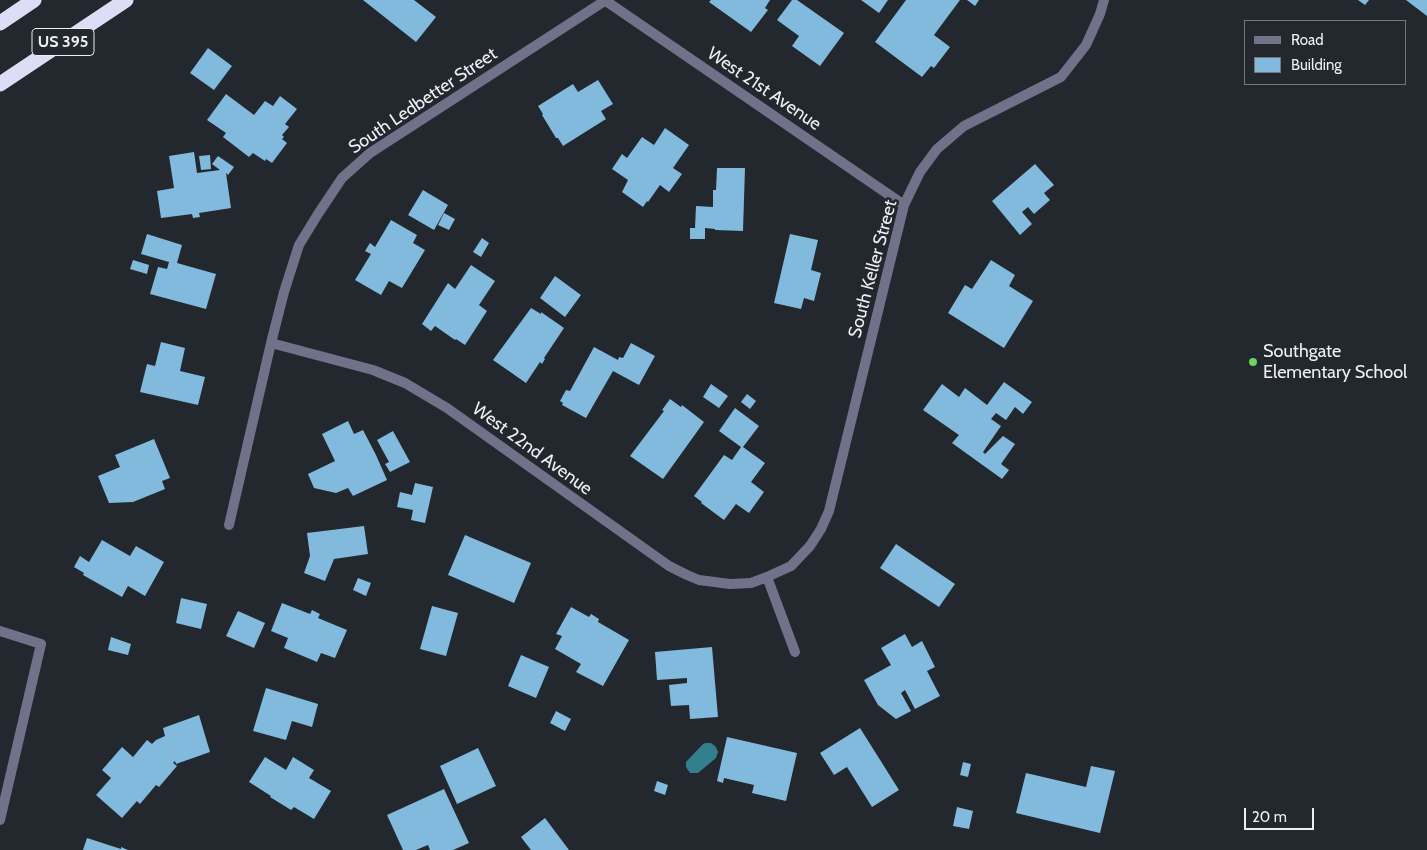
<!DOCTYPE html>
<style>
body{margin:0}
#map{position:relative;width:1427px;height:850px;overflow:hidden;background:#23272e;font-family:Cabin,sans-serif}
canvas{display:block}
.legend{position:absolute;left:1244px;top:20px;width:162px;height:65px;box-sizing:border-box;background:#23272e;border:1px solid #74777d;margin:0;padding:6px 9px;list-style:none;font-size:15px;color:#edeff4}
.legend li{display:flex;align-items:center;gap:10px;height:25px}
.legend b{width:25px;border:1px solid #74777d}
.scale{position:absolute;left:1244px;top:808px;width:70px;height:22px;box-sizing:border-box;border:2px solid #edeff4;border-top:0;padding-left:6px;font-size:15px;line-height:18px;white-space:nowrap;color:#edeff4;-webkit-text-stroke:4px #23272e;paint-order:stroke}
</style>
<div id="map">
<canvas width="1427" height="850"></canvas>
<ul class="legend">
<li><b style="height:6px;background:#717289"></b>Road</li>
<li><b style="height:14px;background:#81badd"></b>Building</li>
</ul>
<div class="scale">20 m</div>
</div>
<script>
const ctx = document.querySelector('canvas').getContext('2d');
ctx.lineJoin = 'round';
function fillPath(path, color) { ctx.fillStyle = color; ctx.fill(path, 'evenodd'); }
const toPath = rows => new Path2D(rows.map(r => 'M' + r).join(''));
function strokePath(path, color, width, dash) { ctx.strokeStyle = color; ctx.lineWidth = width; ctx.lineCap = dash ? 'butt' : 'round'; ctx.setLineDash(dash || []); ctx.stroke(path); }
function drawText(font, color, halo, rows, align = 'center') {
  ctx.font = font + ' Cabin,sans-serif'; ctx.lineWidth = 5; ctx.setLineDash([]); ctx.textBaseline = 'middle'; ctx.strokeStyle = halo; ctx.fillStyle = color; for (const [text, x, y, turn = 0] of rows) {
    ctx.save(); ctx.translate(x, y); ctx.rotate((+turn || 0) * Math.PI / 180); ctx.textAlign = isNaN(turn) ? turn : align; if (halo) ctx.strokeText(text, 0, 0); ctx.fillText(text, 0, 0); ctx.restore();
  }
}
fillPath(toPath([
 [706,743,711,743,716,747,718,752,716,758,698,773,690,773,686,767,686,762,703,744]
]), '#327f8e');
fillPath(toPath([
 [363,0,414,0,436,17,416,42],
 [711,0,770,0,765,8,768,10,751,32,709,2],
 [792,0,797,0,844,33,820,66,792,46,799,36,777,20],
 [861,0,888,0,879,13],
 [906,0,960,0,934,35,950,47,934,68,931,66,922,77,875,42],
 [967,0,979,0,975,6],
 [1358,0,1369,0,1365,5],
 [1406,0,1427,0,1427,16],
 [208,48,232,66,214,90,190,73],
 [598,80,613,104,601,111,606,119,563,146,558,138,556,138,542,115,543,114,538,106,573,84,578,92],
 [226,94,254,115,265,101,273,106,280,96,297,109,285,124,289,127,282,135,284,137,282,139,287,143,272,163,266,159,265,161,253,153,249,157,223,137,226,133,207,120],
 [665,128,689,145,673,168,682,174,669,192,660,185,648,202,647,201,643,207,622,192,628,180,612,169,622,154,627,158,642,137,654,145],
 [194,152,197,173,220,170,212,164,218,156,234,167,228,175,226,173,231,208,199,213,200,217,193,218,192,214,161,218,157,191,174,188,169,156],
 [210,155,211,169,201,170,199,156],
 [1035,164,1054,185,1044,193,1050,200,1034,214,1028,207,1022,212,1032,224,1020,235,992,201],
 [717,168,745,168,743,231,715,230,715,229,705,228,705,239,690,239,690,228,695,228,696,206,713,207,713,190,716,190],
 [423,190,448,205,434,230,408,215],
 [444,213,455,219,449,230,438,225],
 [391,220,417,235,413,243,425,250,402,288,389,281,381,295,355,280,371,254,365,251,370,243,375,247],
 [147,234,182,245,177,263,216,274,206,309,150,294,158,267,167,269,169,262,141,254],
 [790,234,818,240,811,270,821,273,814,301,804,298,801,309,774,303],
 [482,238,489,243,481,257,473,252],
 [133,260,149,265,147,274,130,269],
 [991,260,1015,275,1009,286,1033,301,1004,348,948,313,965,285,972,289],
 [471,265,495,281,479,305,487,311,465,345,456,339,455,340,435,326,431,331,422,324,448,283,455,289],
 [555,276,581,295,565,317,540,298],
 [531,308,541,314,541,312,564,328,544,358,545,359,542,364,540,362,526,383,493,360],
 [161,342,185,348,180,371,205,377,198,405,140,392,147,364,155,366],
 [631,343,655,356,639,385,613,371,586,418,562,405,563,403,560,401,566,390,570,391,594,347,618,360,619,357,623,358],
 [1004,382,1032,402,1023,414,1015,407,1006,420,996,413,991,419,1001,426,983,452,985,454,1003,436,1015,444,1001,464,1009,470,1002,479,952,443,959,435,923,410,942,384,959,397,965,388,987,405],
 [711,384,728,396,719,408,703,397],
 [747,394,756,401,750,409,741,402],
 [670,399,681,407,682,405,704,422,663,479,630,456,664,411,662,410],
 [735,408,759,426,743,447,765,463,751,482,764,492,749,513,736,504,724,520,701,503,702,502,694,496,724,455,732,460,741,447,719,431],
 [348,421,354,434,363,430,376,455,387,480,353,496,348,488,336,493,314,488,308,474,335,461,322,434],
 [393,431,410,462,390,472,385,464,389,462,377,440],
 [154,439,170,478,162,481,165,489,133,502,109,503,98,476,120,467,115,455],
 [415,483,433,487,425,523,411,520,413,510,397,507,400,492,412,495],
 [364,526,368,554,334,559,325,581,304,573,310,556,307,533],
 [465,535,531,563,514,603,448,575],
 [102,540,130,556,136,546,164,562,145,596,128,586,122,597,83,575,84,573,74,567,80,556,89,562],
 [896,544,955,584,939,607,880,568],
 [358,578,371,583,366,596,353,590],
 [181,598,207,604,201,629,176,623],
 [282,603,310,614,312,610,320,614,318,618,347,630,335,658,321,653,317,662,284,648,288,638,271,631],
 [432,606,458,613,446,656,420,649],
 [571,607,589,617,591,614,599,619,598,622,629,640,603,686,576,672,581,664,555,649,562,636,556,634],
 [238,611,265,623,254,648,226,636],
 [905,634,912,647,922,641,935,667,927,671,940,696,915,709,905,690,901,693,911,711,896,719,878,705,864,680,891,665,881,648],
 [111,637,131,644,128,655,108,650],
 [712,647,718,717,690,719,689,705,671,706,669,685,687,683,687,678,657,680,655,652],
 [521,655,549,667,536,698,508,686],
 [266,688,318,704,312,727,292,721,286,740,253,731],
 [556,711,571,719,565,731,550,723],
 [199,715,210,752,176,764,175,761,173,763,177,766,159,787,156,785,140,804,137,801,122,818,96,795,111,778,102,770,122,747,133,757,147,740,152,744,156,740,165,736,163,728],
 [860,728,899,790,872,807,847,767,834,775,820,753],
 [727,737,797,753,786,801,752,793,754,785,724,778,723,783,717,781],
 [478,748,496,786,457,804,440,766],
 [265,757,286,770,293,757,314,770,309,778,331,791,314,819,294,807,291,810,270,797,271,796,249,782],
 [963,762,971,764,968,777,960,775],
 [1091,766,1115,771,1100,833,1016,813,1026,773,1086,787],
 [657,781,668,785,665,795,654,791],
 [444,789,469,843,453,850,430,850,428,845,416,850,403,850,387,815],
 [957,807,973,811,969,829,953,826],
 [545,818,569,850,531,850,521,837],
 [87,838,121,849,121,847,128,850,83,850]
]), '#81badd');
strokePath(toPath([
 [0,631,41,644,0,820]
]), '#717289', 10);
strokePath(toPath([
 [606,1,904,205],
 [271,343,373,370,405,383,447,408,669,566,687,575,699,580,730,584,751,583,767,577,791,566,810,546,821,529,829,511,904,205,920,172,937,149,964,126,1061,77,1086,45,1100,14,1104,0],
 [229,525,271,343,284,292,299,245,318,214,342,178,370,153,606,0],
 [767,577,795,652]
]), '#717289', 10);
strokePath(toPath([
 [0,23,34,0],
 [0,84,126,0]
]), '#dddef5', 15);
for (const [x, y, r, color] of [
 [1253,362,5,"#6ed360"]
]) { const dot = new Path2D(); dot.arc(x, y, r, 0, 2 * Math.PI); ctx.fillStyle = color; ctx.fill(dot); strokePath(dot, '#23272e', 2); }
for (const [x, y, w] of [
 [63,42,62]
]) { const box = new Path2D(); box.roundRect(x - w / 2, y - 13.5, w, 27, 4); ctx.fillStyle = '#23272e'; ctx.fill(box); strokePath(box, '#edeff4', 1); }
drawText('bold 16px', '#edeff4', null, [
 ["US 395",63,42]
]);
drawText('18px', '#edeff4', '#23272e', [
 ["West 21st Avenue",764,89,34],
 ["South Ledbetter Street",423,101,-34],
 ["South Keller Street",873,269,-75],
 ["West 22nd Avenue",532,449,36]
]);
drawText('18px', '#edeff4', '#23272e', [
 ["Southgate",1263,352],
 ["Elementary School",1263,373]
], 'left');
</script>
